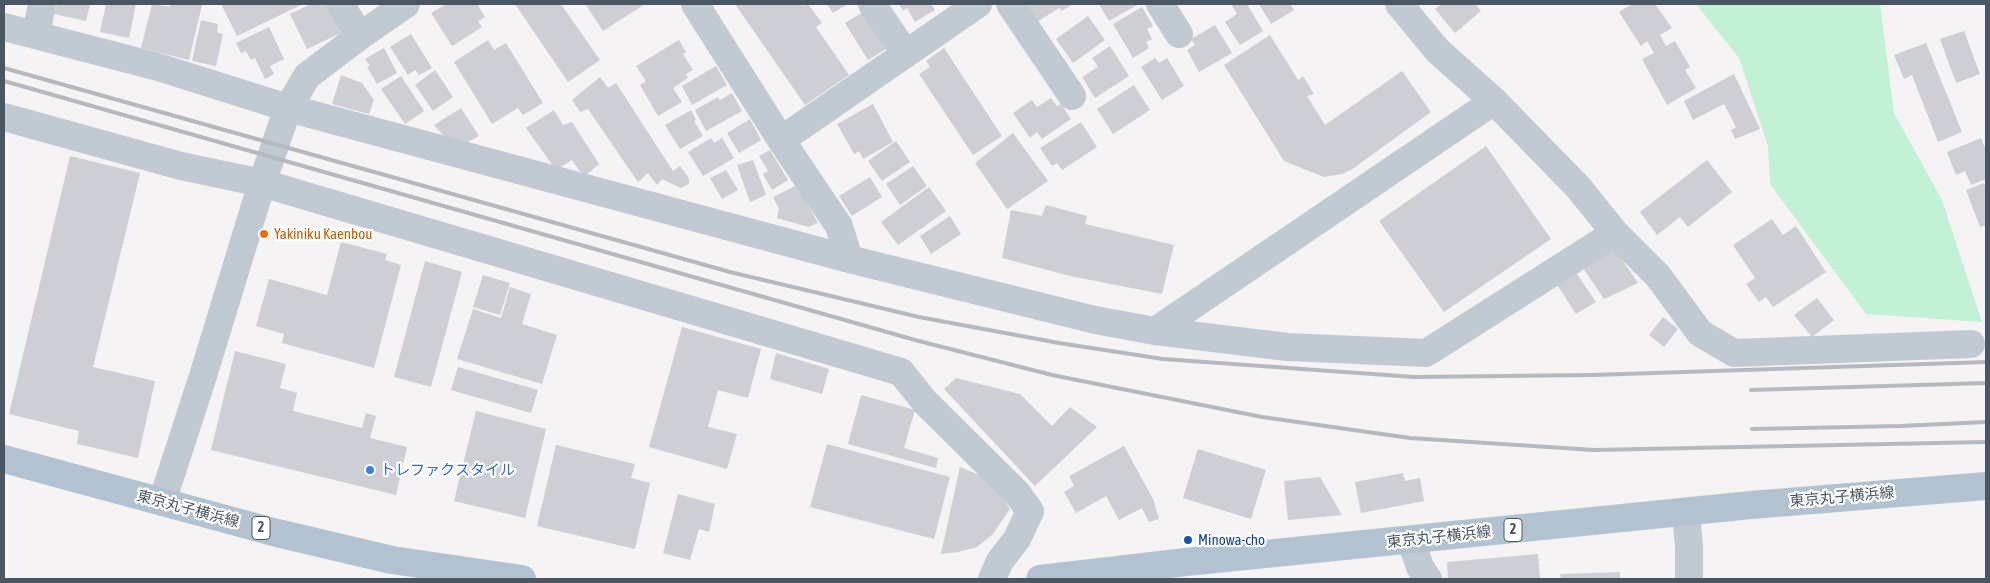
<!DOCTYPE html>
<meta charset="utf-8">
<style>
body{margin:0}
#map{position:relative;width:1990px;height:583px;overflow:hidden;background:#f5f3f3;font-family:"Asap Condensed",sans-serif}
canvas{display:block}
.frame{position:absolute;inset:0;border:5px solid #4a5661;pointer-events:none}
</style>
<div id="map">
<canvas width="1990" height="583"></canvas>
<div class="frame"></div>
</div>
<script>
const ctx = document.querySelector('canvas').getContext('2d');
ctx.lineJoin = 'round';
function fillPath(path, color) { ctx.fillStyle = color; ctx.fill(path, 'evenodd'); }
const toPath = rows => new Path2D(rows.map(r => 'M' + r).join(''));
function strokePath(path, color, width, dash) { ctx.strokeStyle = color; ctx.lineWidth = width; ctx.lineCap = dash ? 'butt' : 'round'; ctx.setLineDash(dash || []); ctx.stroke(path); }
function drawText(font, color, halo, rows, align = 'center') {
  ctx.font = font + ' "Asap Condensed","Noto Sans JP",sans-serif'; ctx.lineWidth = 4.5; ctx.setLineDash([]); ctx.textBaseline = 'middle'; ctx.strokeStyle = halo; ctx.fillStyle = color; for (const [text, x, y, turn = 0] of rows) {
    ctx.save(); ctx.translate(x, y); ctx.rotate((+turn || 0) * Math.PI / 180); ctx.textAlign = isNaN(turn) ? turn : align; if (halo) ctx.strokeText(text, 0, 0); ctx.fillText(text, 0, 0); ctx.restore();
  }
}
fillPath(toPath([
 [1696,4,1880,4,1894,113,1942,200,1982,322,1866,314,1770,184,1768,146,1739,58]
]), '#c3f1d5');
fillPath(toPath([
 [57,4,90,4,86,21,54,14],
 [106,4,136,4,129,38,100,32],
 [152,4,170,7,171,4,202,5,189,60,141,48],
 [221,4,303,4,237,36],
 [311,4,327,4,341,33,307,49,290,14],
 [446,4,477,4,485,17,478,21,482,27,452,46,431,13],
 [515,4,561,4,600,60,568,82],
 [588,4,645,4,603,31,586,5],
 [735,4,800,4,802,6,808,4,822,23,816,27,849,75,805,105],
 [827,4,848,4,833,13],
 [899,4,931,4,935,10,915,22,907,8,903,11],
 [1025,4,1073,4,1062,11,1059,8,1037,22],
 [1099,4,1139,4,1109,21],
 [1231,4,1247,4,1263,31,1240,45,1225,22,1237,14],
 [1259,4,1290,4,1294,10,1271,24],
 [1441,4,1475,4,1481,11,1455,33,1435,9],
 [1632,4,1655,4,1672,28,1660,35,1666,46,1675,41,1690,67,1685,70,1696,88,1667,105,1642,59,1654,53,1647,41,1641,46,1619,12],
 [1142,7,1153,26,1147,29,1152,39,1146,42,1149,48,1133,58,1113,24],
 [865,11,883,40,881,41,886,49,868,60,845,23],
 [1088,16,1105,40,1073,63,1056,39],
 [201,20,218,24,217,32,223,34,216,66,192,61],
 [1215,25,1232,53,1199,72,1187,50,1195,45,1191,39],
 [269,27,284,59,270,66,274,74,265,79,255,58,251,60,246,51,241,53,236,43],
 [1964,31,1980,74,1956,83,1940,39],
 [411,34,432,68,419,75,415,70,408,75,390,47],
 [1270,35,1298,80,1303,76,1314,94,1307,96,1325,125,1402,71,1431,112,1351,170,1342,174,1324,177,1284,161,1224,65],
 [488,40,494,50,506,43,543,103,523,115,518,108,492,124,454,62],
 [679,40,686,52,683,54,693,70,686,74,688,78,673,88,682,102,658,116,640,85,646,81,636,66],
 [1926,43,1962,132,1938,142,1912,75,1904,79,1894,55],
 [1110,46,1129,76,1095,98,1082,77,1098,67,1092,58],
 [384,48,397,73,377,84,367,67,370,66,365,59],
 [944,48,1002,136,973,155,919,74,930,67,926,61],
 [1155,58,1159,63,1167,58,1184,86,1162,100,1141,67],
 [716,66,727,85,692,105,682,86],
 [435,70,453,97,433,111,415,85],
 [1734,74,1760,129,1735,139,1731,130,1736,127,1724,104,1693,120,1684,101],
 [341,75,362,83,374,100,369,114,332,104],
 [401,76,424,111,405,124,381,89],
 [600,77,608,88,616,83,673,171,680,166,689,178,689,184,681,188,662,179,657,185,648,173,638,182,588,109,580,112,572,100],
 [1134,85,1150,110,1113,134,1097,109],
 [732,93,742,111,706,131,695,110,718,97,720,100],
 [1051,98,1057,106,1061,104,1071,119,1042,139,1037,132,1030,138,1013,113,1032,100,1037,107],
 [873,104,893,142,863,159,859,151,854,154,837,124],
 [461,108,479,136,468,142,444,136,434,125],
 [554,110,563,125,572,122,599,164,584,177,572,160,556,170,526,128],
 [691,110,696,120,694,121,703,136,680,149,665,125],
 [750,119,761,140,739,153,727,133],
 [1081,122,1097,147,1062,170,1057,163,1052,166,1040,148],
 [1013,133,1048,181,1007,209,975,163],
 [711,138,714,143,722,138,734,158,703,176,688,152],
 [1981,138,1986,150,1986,179,1971,185,1965,171,1956,175,1947,152],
 [896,141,910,162,882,181,868,161],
 [1486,146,1551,239,1444,312,1379,221],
 [770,150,788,180,772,190,763,174,768,171,759,156],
 [70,156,140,173,93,367,155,381,138,458,77,444,79,431,9,414],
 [753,160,766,195,750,202,737,165],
 [1707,160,1732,192,1688,227,1680,217,1657,235,1640,212],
 [913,166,927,186,900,205,886,184],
 [726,170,738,190,722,199,710,178],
 [870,177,882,197,852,216,839,196],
 [1984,183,1986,189,1986,225,1980,227,1966,190],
 [797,185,818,223,808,227,777,218,779,209,773,197],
 [929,187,946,211,898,245,881,222],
 [1046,205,1087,216,1085,224,1174,245,1162,294,1070,276,1002,258,1011,210,1042,216],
 [950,216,961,234,931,254,920,236],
 [1772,219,1783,235,1796,226,1826,272,1773,307,1766,297,1759,302,1746,284,1755,278,1733,245],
 [341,242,387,254,385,260,401,265,374,368,282,343,284,334,256,326,269,279,327,295],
 [1613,247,1638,283,1604,299,1583,268],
 [425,261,462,272,431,387,394,377],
 [1575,271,1596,302,1576,314,1556,283],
 [483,275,510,283,500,315,473,307],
 [510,287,531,294,522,324,557,335,542,384,457,359,473,309,501,318],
 [1817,298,1834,320,1812,337,1794,315],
 [1663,317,1678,329,1664,347,1649,335],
 [682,327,761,349,748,398,718,390,708,427,737,434,727,469,649,447],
 [235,351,286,364,280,388,297,393,293,411,362,428,366,413,376,416,370,438,407,447,396,495,211,450],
 [776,353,829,369,822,394,770,379],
 [458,367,538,390,531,413,451,390],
 [956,378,1020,394,1052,426,1070,407,1097,427,1035,486,944,389],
 [861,395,915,410,904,448,938,458,936,468,848,444],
 [476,411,546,429,525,518,454,501],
 [827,444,950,477,934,539,810,507],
 [556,445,635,464,631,478,650,483,635,549,537,526],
 [1124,446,1153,499,1159,519,1149,522,1142,508,1119,520,1106,496,1076,513,1064,492,1074,486,1069,476],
 [1198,449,1266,470,1251,519,1183,498],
 [960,467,979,475,1000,493,1010,509,993,534,977,547,958,552,941,554],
 [1403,473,1405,481,1420,478,1424,501,1361,513,1355,482],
 [1320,477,1342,515,1288,520,1284,481],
 [678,494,715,504,709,532,699,529,690,560,663,553],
 [1538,554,1540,579,1448,579,1447,562],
 [1620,572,1620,579,1561,579,1560,574]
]), '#cdcfd5');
strokePath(toPath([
 [340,4,360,36],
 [695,4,781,140,978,4],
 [872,4,906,54],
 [1010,4,1072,96],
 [1160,4,1179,34],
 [1399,4,1438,51,1494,101,1578,187,1615,233,1658,276,1700,333,1734,353,1971,344],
 [4,27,158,67,288,108,849,259,1095,320,1155,331,1288,347,1426,353,1615,233],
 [36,35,42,4],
 [4,117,181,166,262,183,901,372,925,402,1017,493,1030,511,1017,539,1000,561,992,579],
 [781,140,839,226,849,259],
 [1155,331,1494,101],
 [162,502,203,376,262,183,288,108,307,76,360,36,406,4],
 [1686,512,1689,547,1689,579],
 [1411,541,1420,567,1428,579]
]), '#c1cad2', 28);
strokePath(toPath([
 [4,459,277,533,392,560,522,579],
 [1040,579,1186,562,1751,505,1986,486]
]), '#b3c2d1', 28);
strokePath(toPath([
 [4,68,730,272,919,317,1059,343,1163,359,1414,377,1593,375,1986,362],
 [4,81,915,340,1052,375,1262,417,1410,438,1594,450,1986,442],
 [1751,390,1986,383],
 [1752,429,1900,426,1986,422]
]), '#b5b8bd', 4);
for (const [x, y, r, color] of [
 [264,234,5,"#e8710a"],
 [370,470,5,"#3f7fe0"],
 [1188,540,5,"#1a4fb4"]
]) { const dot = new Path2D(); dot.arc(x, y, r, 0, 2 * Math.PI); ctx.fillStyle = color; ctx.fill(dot); strokePath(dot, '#fff', 2); }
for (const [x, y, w] of [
 [261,528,18],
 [1513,530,18]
]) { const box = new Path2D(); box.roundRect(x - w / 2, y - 11.5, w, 23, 4); ctx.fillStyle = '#fff'; ctx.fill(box); strokePath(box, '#4a5661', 1); }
drawText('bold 14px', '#4a5661', null, [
 ["2",261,528],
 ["2",1513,530]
]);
drawText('15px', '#c56008', '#fff', [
 ["Yakiniku Kaenbou",274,234]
], 'left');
drawText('15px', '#366cbe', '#fff', [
 ["トレファクスタイル",380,470]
], 'left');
drawText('15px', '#4a5661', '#fff', [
 ["東京丸子横浜線",1842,497,-5],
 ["東京丸子横浜線",188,509,15],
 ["東京丸子横浜線",1439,537,-6]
]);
drawText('15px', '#164399', '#fff', [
 ["Minowa-cho",1198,540]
], 'left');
</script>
